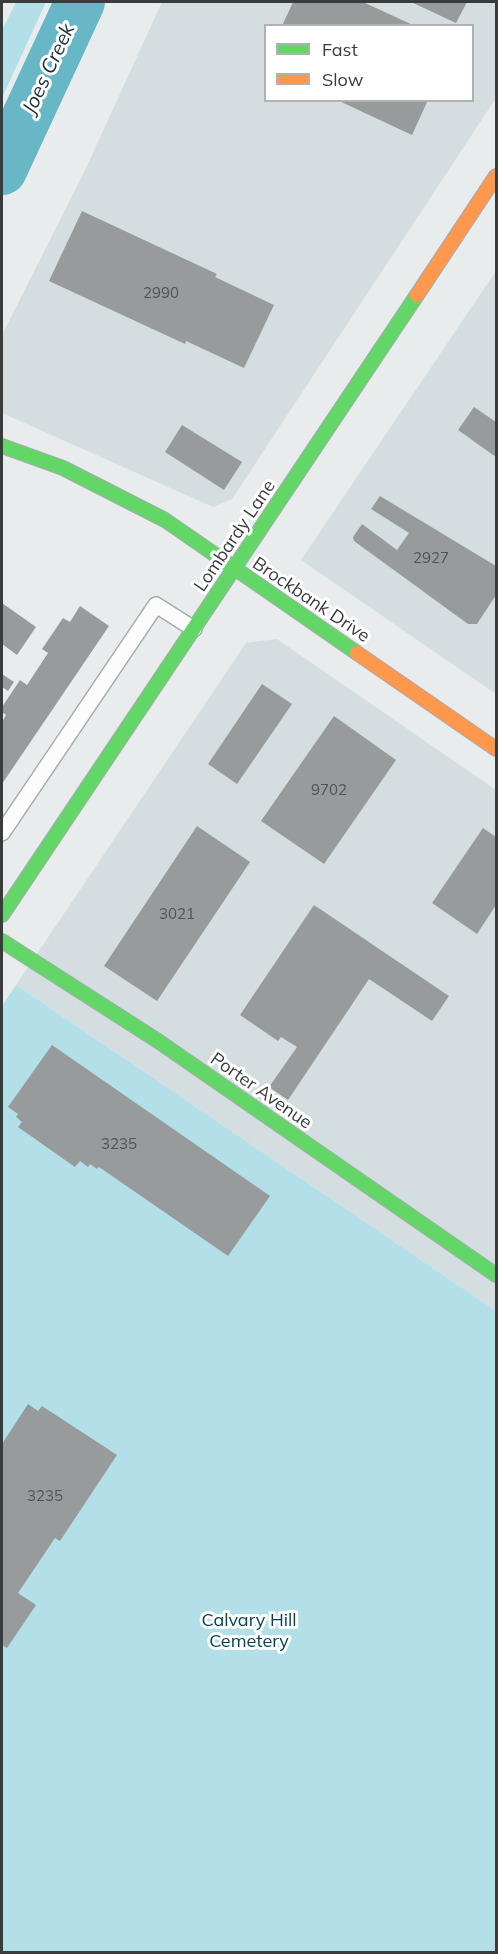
<!DOCTYPE html>
<style>
body{margin:0}
#map{position:relative;width:498px;height:1954px;overflow:hidden;background:#e8eced;font-family:Mulish,sans-serif}
canvas{display:block}
.frame{position:absolute;inset:0;border:3px solid #3a3c3c;pointer-events:none}
.legend{position:absolute;left:264px;top:24px;width:210px;height:78px;box-sizing:border-box;background:#fff;border:2px solid #b0b1b1;margin:0;padding:8px 10px;list-style:none;font-size:18px;color:#3a3c3c}
.legend li{display:flex;align-items:center;gap:12px;height:30px}
.legend b{width:30px;border:2px solid #b0b1b1}
</style>
<div id="map">
<canvas width="498" height="1954"></canvas>
<div class="frame"></div>
<ul class="legend">
<li><b style="height:8px;background:#63d668"></b>Fast</li>
<li><b style="height:8px;background:#ff974d"></b>Slow</li>
</ul>
</div>
<script>
const ctx = document.querySelector('canvas').getContext('2d');
ctx.lineJoin = 'round';
function fillPath(path, color) { ctx.fillStyle = color; ctx.fill(path, 'evenodd'); }
const toPath = rows => new Path2D(rows.map(r => 'M' + r).join(''));
function strokePath(path, color, width, dash) { ctx.strokeStyle = color; ctx.lineWidth = width; ctx.lineCap = dash ? 'butt' : 'round'; ctx.setLineDash(dash || []); ctx.stroke(path); }
function drawText(font, color, halo, rows, align = 'center') {
  ctx.font = font + ' Mulish,sans-serif'; ctx.lineWidth = 6; ctx.setLineDash([]); ctx.textBaseline = 'middle'; ctx.strokeStyle = halo; ctx.fillStyle = color; for (const [text, x, y, turn = 0] of rows) {
    ctx.save(); ctx.translate(x, y); ctx.rotate((+turn || 0) * Math.PI / 180); ctx.textAlign = isNaN(turn) ? turn : align; if (halo) ctx.strokeText(text, 0, 0); ctx.fillText(text, 0, 0); ctx.restore();
  }
}
fillPath(toPath([
 [162,2,496,2,496,98,232,499,213,507,2,413,2,335,86,168],
 [266,26,472,26,472,100,266,100],
 [496,271,496,694,301,560],
 [277,639,496,790,496,1311,16,985,246,643]
]), '#d4dde0');
fillPath(toPath([
 [16,2,46,2,2,98,2,30],
 [16,985,496,1311,496,1952,2,1952,2,1006]
]), '#b3dfe8');
strokePath(toPath([
 [2,170,80,2]
]), '#67b7c6', 50);
fillPath(toPath([
 [293,2,363,2,415,26,282,26],
 [411,2,467,2,456,23],
 [337,100,428,100,412,135],
 [82,211,217,274,215,277,274,305,244,368,186,341,185,344,49,281],
 [474,407,496,422,496,457,458,430],
 [182,425,242,462,224,490,165,452],
 [380,496,496,566,496,595,477,624,468,624,354,541,353,537,362,524,397,550,409,533,371,509],
 [2,603,36,627,17,655,2,644],
 [80,606,109,626,2,784,2,722,6,715,2,712,2,707,20,680,27,685,48,653,42,649,63,618,70,622],
 [2,674,14,682,8,691,2,687],
 [262,684,292,704,237,784,208,764],
 [334,716,396,760,324,864,261,821],
 [197,826,250,862,157,1001,104,966],
 [483,828,496,837,496,905,477,934,432,903],
 [314,905,449,996,432,1021,369,979,288,1100,269,1087,297,1047,281,1037,278,1041,240,1015],
 [52,1045,270,1196,228,1256,99,1167,97,1169,90,1164,88,1167,80,1161,75,1167,18,1127,22,1122,16,1117,18,1114,8,1107],
 [28,1404,38,1411,42,1406,117,1455,60,1541,55,1538,18,1593,36,1605,7,1648,2,1645,2,1444]
]), '#989b9c');
const lane = toPath([
 [2,833,156,605,194,629]
]);
const fast = toPath([
 [2,446,63,468,165,520,357,653],
 [2,915,417,295],
 [2,941,158,1041,496,1275]
]);
const slow = toPath([
 [417,295,496,176],
 [357,653,496,749]
]);
strokePath(lane, '#a8abac', 18);
strokePath(fast, '#a8abac', 16);
strokePath(slow, '#a8abac', 16);
strokePath(lane, '#fcfcfc', 15);
strokePath(fast, '#63d668', 14);
strokePath(slow, '#ff974d', 14);
drawText('15px', '#525454', null, [
 ["2990",161,293],
 ["2927",431,558],
 ["9702",329,790],
 ["3021",177,914],
 ["3235",119,1144],
 ["3235",45,1496]
]);
drawText('18px', '#3a3c3c', '#fff', [
 ["Lombardy Lane",235,536,-56],
 ["Brockbank Drive",311,600,34],
 ["Porter Avenue",261,1091,35]
]);
drawText('18px', '#014550', '#fff', [
 ["Calvary Hill",249,1621],
 ["Cemetery",249,1642]
]);
drawText('italic 20px', '#162e33', '#fff', [
 ["Joes Creek",49,69,-65]
]);
</script>
